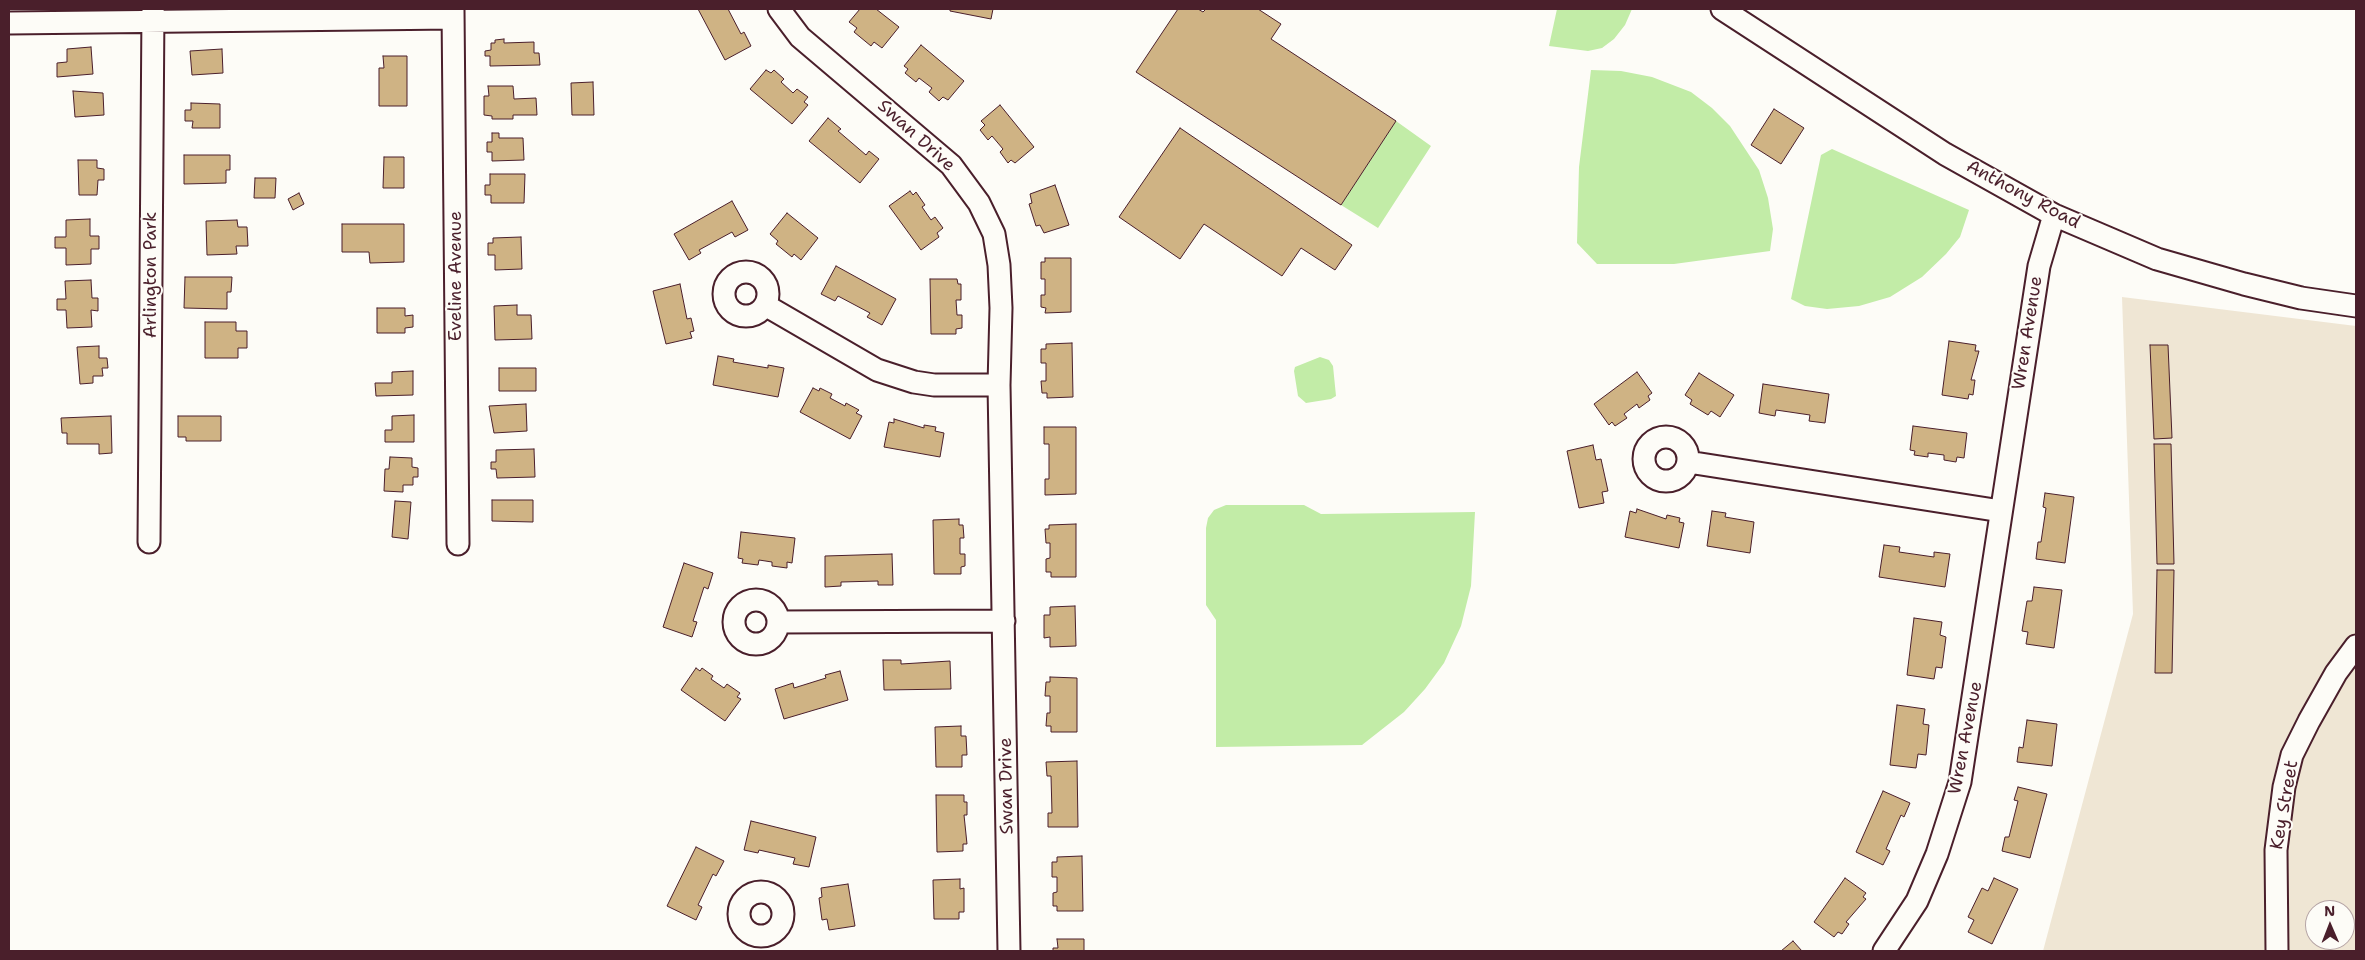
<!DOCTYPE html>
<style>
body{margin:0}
#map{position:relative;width:2365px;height:960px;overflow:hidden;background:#fdfcf7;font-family:"Shantell Sans",sans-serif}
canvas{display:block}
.frame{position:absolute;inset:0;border:10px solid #4a1f2b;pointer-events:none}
.north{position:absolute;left:2305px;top:900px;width:50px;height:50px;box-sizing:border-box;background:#fdfcf7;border:1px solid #b5a4a5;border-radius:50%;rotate:359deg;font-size:14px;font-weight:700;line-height:20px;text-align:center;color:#4a1f2b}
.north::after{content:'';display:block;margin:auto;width:18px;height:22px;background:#4a1f2b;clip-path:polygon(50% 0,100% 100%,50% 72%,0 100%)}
</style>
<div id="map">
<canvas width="2365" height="960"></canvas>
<div class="frame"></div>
<div class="north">N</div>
</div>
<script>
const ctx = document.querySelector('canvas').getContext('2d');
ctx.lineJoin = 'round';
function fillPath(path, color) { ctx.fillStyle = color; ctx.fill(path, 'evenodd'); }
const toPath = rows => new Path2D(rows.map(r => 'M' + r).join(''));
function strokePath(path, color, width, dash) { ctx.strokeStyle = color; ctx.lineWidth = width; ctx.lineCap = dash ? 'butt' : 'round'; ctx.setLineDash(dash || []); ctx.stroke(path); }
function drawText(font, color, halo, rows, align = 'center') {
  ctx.font = font + ' "Shantell Sans",sans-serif'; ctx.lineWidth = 4; ctx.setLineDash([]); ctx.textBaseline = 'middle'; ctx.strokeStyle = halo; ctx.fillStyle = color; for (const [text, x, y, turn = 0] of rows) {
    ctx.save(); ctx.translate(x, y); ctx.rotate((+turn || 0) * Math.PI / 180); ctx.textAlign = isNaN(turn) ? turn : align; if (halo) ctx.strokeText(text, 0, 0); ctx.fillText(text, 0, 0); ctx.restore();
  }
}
fillPath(toPath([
 [2122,297,2356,326,2356,951,2043,951,2133,614],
 [2315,910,2345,910,2345,940,2315,940]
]), '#efe6d4');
fillPath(toPath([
 [1557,9,1632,9,1625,25,1614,39,1602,48,1588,51,1549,46],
 [1591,70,1621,71,1652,77,1691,92,1712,108,1730,126,1759,170,1768,198,1773,229,1770,251,1674,264,1597,264,1577,243,1579,167],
 [1396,121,1431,146,1378,228,1341,205],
 [1832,149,1969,210,1960,237,1946,254,1922,277,1890,297,1859,306,1827,309,1805,306,1791,299,1821,155],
 [1320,357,1329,360,1333,366,1336,396,1331,399,1306,403,1298,396,1294,371,1295,367],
 [1226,505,1304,505,1321,514,1475,512,1471,586,1461,626,1444,663,1425,689,1404,712,1362,745,1216,747,1216,620,1206,605,1206,528,1208,518,1214,510]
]), '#c2eca7');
const building = toPath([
 [698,9,728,9,741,34,744,32,751,46,725,60,698,9],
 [860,9,876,9,899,27,882,48,874,42,871,46,854,32,857,28,849,22,860,9],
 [950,9,993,9,991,19,950,11,950,9],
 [1178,9,1198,9,1203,12,1206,9,1258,9,1281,24,1271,39,1396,121,1341,205,1136,72,1178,9],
 [504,39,504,43,534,42,534,53,539,53,540,65,490,66,490,56,485,56,485,51,491,50,491,43,495,43,495,40,504,39],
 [921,45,964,81,948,100,943,97,939,101,929,92,932,88,919,78,916,82,905,73,908,69,904,66,921,45],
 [91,47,93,74,57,77,57,63,67,62,67,49,91,47],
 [222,49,223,73,192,75,190,51,222,49],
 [383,56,407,56,407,106,379,106,379,68,384,68,383,56],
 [766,70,771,73,774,70,784,79,781,82,793,93,797,89,808,97,804,102,808,105,792,124,750,89,766,70],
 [593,82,594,115,572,115,571,83,593,82],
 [488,86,513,86,514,99,536,98,537,115,513,115,513,119,492,119,492,116,484,115,484,96,489,96,488,86],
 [73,91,103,93,104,115,75,117,73,91],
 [191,103,220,104,220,128,192,128,193,121,185,121,185,110,191,110,191,103],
 [1000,105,1034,147,1015,163,1011,160,1008,163,1000,152,1003,149,992,136,988,140,980,130,985,125,981,121,1000,105],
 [1774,109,1804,128,1781,164,1751,145,1774,109],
 [828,118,841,129,838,131,866,155,869,151,879,159,860,183,809,141,828,118],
 [1180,128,1352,245,1335,270,1301,248,1282,276,1204,224,1180,259,1119,217,1180,128],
 [492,133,499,133,499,138,523,138,524,160,492,161,492,152,487,152,487,142,492,142,492,133],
 [184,155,230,155,230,170,226,170,226,183,184,184,184,155],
 [384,157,404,157,404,188,383,188,384,157],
 [78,160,97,160,97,168,104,169,104,180,98,180,97,195,79,195,78,160],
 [490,174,525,174,524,203,491,203,491,195,485,195,485,185,490,185,490,174],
 [255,178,276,178,275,198,254,198,255,178],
 [1055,185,1069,225,1044,233,1040,225,1036,226,1029,204,1032,203,1030,194,1055,185],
 [910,191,913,195,916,192,925,205,922,207,931,220,935,217,943,228,937,233,939,237,921,250,889,206,910,191],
 [299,193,304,204,293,210,288,199,299,193],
 [732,201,748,230,735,237,732,232,699,250,701,253,689,260,674,234,732,201],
 [787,213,818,238,801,260,794,254,792,257,776,244,778,241,770,234,787,213],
 [90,219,90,236,99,236,99,249,91,249,91,264,66,265,66,248,55,248,55,237,66,237,66,220,90,219],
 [237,220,238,227,247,227,248,246,236,246,237,254,207,255,206,221,237,220],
 [342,224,404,224,404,262,370,263,369,252,342,252,342,224],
 [521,237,522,269,495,270,495,255,488,255,488,243,493,243,493,238,521,237],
 [1045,258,1071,258,1071,312,1045,313,1046,308,1041,307,1041,295,1045,295,1045,279,1041,279,1041,262,1045,262,1045,258],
 [836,266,896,299,882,325,867,317,870,313,838,296,835,301,821,294,836,266],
 [185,277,232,277,231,292,227,292,227,309,184,308,185,277],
 [930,279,957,279,958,284,961,284,961,300,956,300,957,315,962,315,962,328,956,329,956,334,931,334,930,279],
 [91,280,92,298,98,298,98,311,91,310,92,327,67,328,66,310,57,310,57,299,66,299,65,281,91,280],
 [680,284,687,319,691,318,694,331,690,332,692,338,666,344,653,291,680,284],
 [517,305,517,315,531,315,532,339,495,340,494,306,517,305],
 [377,308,405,308,405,316,413,315,413,327,405,328,405,333,377,333,377,308],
 [205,322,236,322,236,331,247,331,247,348,238,348,238,358,205,358,205,322],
 [1949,341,1976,345,1975,351,1979,351,1971,380,1975,380,1973,395,1969,394,1968,399,1942,395,1949,341],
 [1072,343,1073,397,1047,398,1047,393,1042,393,1041,381,1046,381,1046,363,1041,363,1041,349,1046,349,1046,344,1072,343],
 [2150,345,2168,345,2172,438,2154,439,2150,345],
 [99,346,99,358,107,358,108,368,102,368,103,376,93,376,93,383,80,384,77,347,99,346],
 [718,356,734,359,733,362,768,368,768,365,784,368,778,397,713,385,718,356],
 [499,368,536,368,536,391,499,391,499,368],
 [413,371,413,395,376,396,375,383,392,383,392,372,413,371],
 [1637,372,1652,393,1648,396,1650,400,1639,408,1637,404,1624,414,1627,418,1615,426,1612,422,1609,425,1594,404,1637,372],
 [1699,373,1734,395,1720,417,1711,411,1708,415,1690,404,1692,400,1685,395,1699,373],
 [1763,384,1829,394,1825,423,1809,421,1810,415,1776,410,1775,416,1759,413,1763,384],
 [813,388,819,391,820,388,832,394,830,398,845,406,846,403,859,410,856,413,862,416,850,439,800,412,813,388],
 [526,404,527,431,494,433,489,406,526,404],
 [414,415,414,442,385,442,385,430,392,430,392,416,414,415],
 [111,416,112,453,99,454,99,444,67,444,67,433,62,433,61,418,111,416],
 [178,416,221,416,221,441,186,441,186,437,178,437,178,416],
 [894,419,924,428,924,425,936,427,935,431,944,433,940,457,884,447,889,422,894,423,894,419],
 [1913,426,1967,433,1964,458,1957,457,1956,462,1944,460,1944,455,1928,453,1928,457,1914,455,1915,451,1910,450,1913,426],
 [1044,427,1076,427,1076,494,1045,495,1045,479,1049,479,1049,444,1044,444,1044,427],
 [2154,444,2171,444,2174,564,2157,564,2154,444],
 [1593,445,1596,460,1601,459,1608,491,1602,492,1604,503,1579,508,1567,451,1593,445],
 [534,449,535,477,497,478,496,469,491,469,491,462,496,462,496,450,534,449],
 [390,457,412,458,412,467,418,468,418,477,413,477,413,485,403,485,403,492,384,491,385,469,389,469,390,457],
 [2045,493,2074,497,2065,563,2036,559,2038,542,2041,542,2046,508,2043,507,2045,493],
 [492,500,533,500,533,522,492,521,492,500],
 [395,501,411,502,408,539,392,537,395,501],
 [1637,509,1666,519,1667,515,1680,518,1679,522,1684,523,1679,548,1625,537,1630,511,1636,513,1637,509],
 [1712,511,1726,513,1725,517,1754,522,1750,553,1707,546,1712,511],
 [959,519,959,525,963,525,964,538,960,538,960,554,965,554,965,566,961,567,961,574,934,574,933,520,959,519],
 [1076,524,1076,577,1051,577,1051,572,1046,572,1046,559,1050,558,1050,543,1046,543,1045,529,1049,529,1049,525,1076,524],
 [741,532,795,538,792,563,787,562,787,568,772,566,772,562,759,560,758,565,742,563,743,559,738,558,741,532],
 [1884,545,1900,547,1899,552,1934,557,1934,552,1950,554,1945,587,1879,577,1884,545],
 [892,554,893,585,878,585,878,581,841,582,841,586,825,587,825,556,892,554],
 [684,563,713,573,708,589,704,587,693,621,697,622,692,637,663,627,684,563],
 [2157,570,2174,570,2172,673,2155,673,2157,570],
 [2034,587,2062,590,2054,648,2026,644,2028,632,2022,631,2027,601,2032,601,2034,587],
 [1075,606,1076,646,1050,647,1050,637,1044,638,1044,615,1050,615,1050,607,1075,606],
 [1914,618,1942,622,1940,635,1946,637,1942,668,1936,667,1934,679,1907,675,1914,618],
 [883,660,901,660,901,664,950,661,951,689,884,690,883,660],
 [696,668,700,671,702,668,713,676,711,679,724,688,727,684,740,693,737,697,741,699,725,721,681,690,696,668],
 [840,671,848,700,784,719,775,689,793,683,794,688,826,678,825,675,840,671],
 [1050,677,1077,678,1077,732,1051,732,1051,726,1046,726,1047,713,1050,713,1050,696,1045,696,1046,682,1050,682,1050,677],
 [1897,705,1925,709,1923,724,1929,725,1926,755,1918,754,1916,768,1890,765,1897,705],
 [2027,720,2057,724,2052,766,2017,762,2019,747,2023,748,2027,720],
 [961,726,961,736,966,736,967,755,962,755,962,767,936,767,935,727,961,726],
 [1077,761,1078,827,1048,827,1048,813,1052,813,1051,776,1047,776,1046,762,1077,761],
 [2018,787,2047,794,2030,858,2002,851,2005,837,2009,837,2018,801,2014,800,2018,787],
 [1883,791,1910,803,1904,817,1901,815,1886,849,1890,851,1883,865,1856,852,1883,791],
 [936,795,964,795,964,802,967,802,967,815,964,815,967,844,963,844,963,851,937,852,936,795],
 [751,821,816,837,809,867,793,864,795,858,759,850,758,853,744,850,751,821],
 [696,847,724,861,716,876,713,874,698,905,702,907,696,920,667,906,696,847],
 [1082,856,1083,911,1057,911,1057,906,1053,906,1053,893,1057,892,1057,877,1052,877,1052,862,1057,862,1057,857,1082,856],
 [1845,878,1866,893,1863,897,1866,899,1846,922,1849,924,1842,934,1838,932,1834,937,1814,922,1845,878],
 [1994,878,2018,889,1992,944,1968,932,1974,920,1968,917,1982,888,1988,891,1994,878],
 [960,879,960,889,964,888,964,912,959,912,959,919,934,919,933,880,960,879],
 [848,884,855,926,829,930,827,919,822,920,819,898,822,897,821,888,848,884],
 [1057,939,1084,939,1084,951,1053,951,1053,948,1058,948,1057,939],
 [1793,941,1802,951,1781,951,1793,941]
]);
fillPath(building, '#cfb384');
strokePath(building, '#4a1f2b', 1);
const minor = toPath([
 [453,9,458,544],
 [779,9,800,37,951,165,979,203,994,234,999,265,1001,308,999,385,1009,951],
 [1722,9,1945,154,2054,215,2157,259,2244,284,2301,298,2356,306],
 [9,23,453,18],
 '724 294a22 22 0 1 1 44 0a22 22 0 1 1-44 0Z',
 [765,305,877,370,914,382,934,385,999,385],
 '1644 459a22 22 0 1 1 44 0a22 22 0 1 1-44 0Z',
 [1688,462,2001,511],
 [149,542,153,9],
 '734 622a22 22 0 1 1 44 0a22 22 0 1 1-44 0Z',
 [779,622,1004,621],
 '739 914a22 22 0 1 1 44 0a22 22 0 1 1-44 0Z',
 [1884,951,1917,901,1937,854,1960,782,2039,266,2054,215],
 [2277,951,2276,850,2284,787,2292,755,2309,721,2336,673,2356,646]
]);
strokePath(minor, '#4a1f2b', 25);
strokePath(minor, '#fdfcf7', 21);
drawText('18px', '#4a1f2b', '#fdfcf7', [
 ["Swan Drive",916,136,42],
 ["Anthony Road",2023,195,28],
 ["Arlington Park",151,275,-90],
 ["Eveline Avenue",456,276,-90],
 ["Wren Avenue",2028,333,-81],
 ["Wren Avenue",1966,738,-79],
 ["Swan Drive",1007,786,-91],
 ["Key Street",2285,805,-80]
]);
</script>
